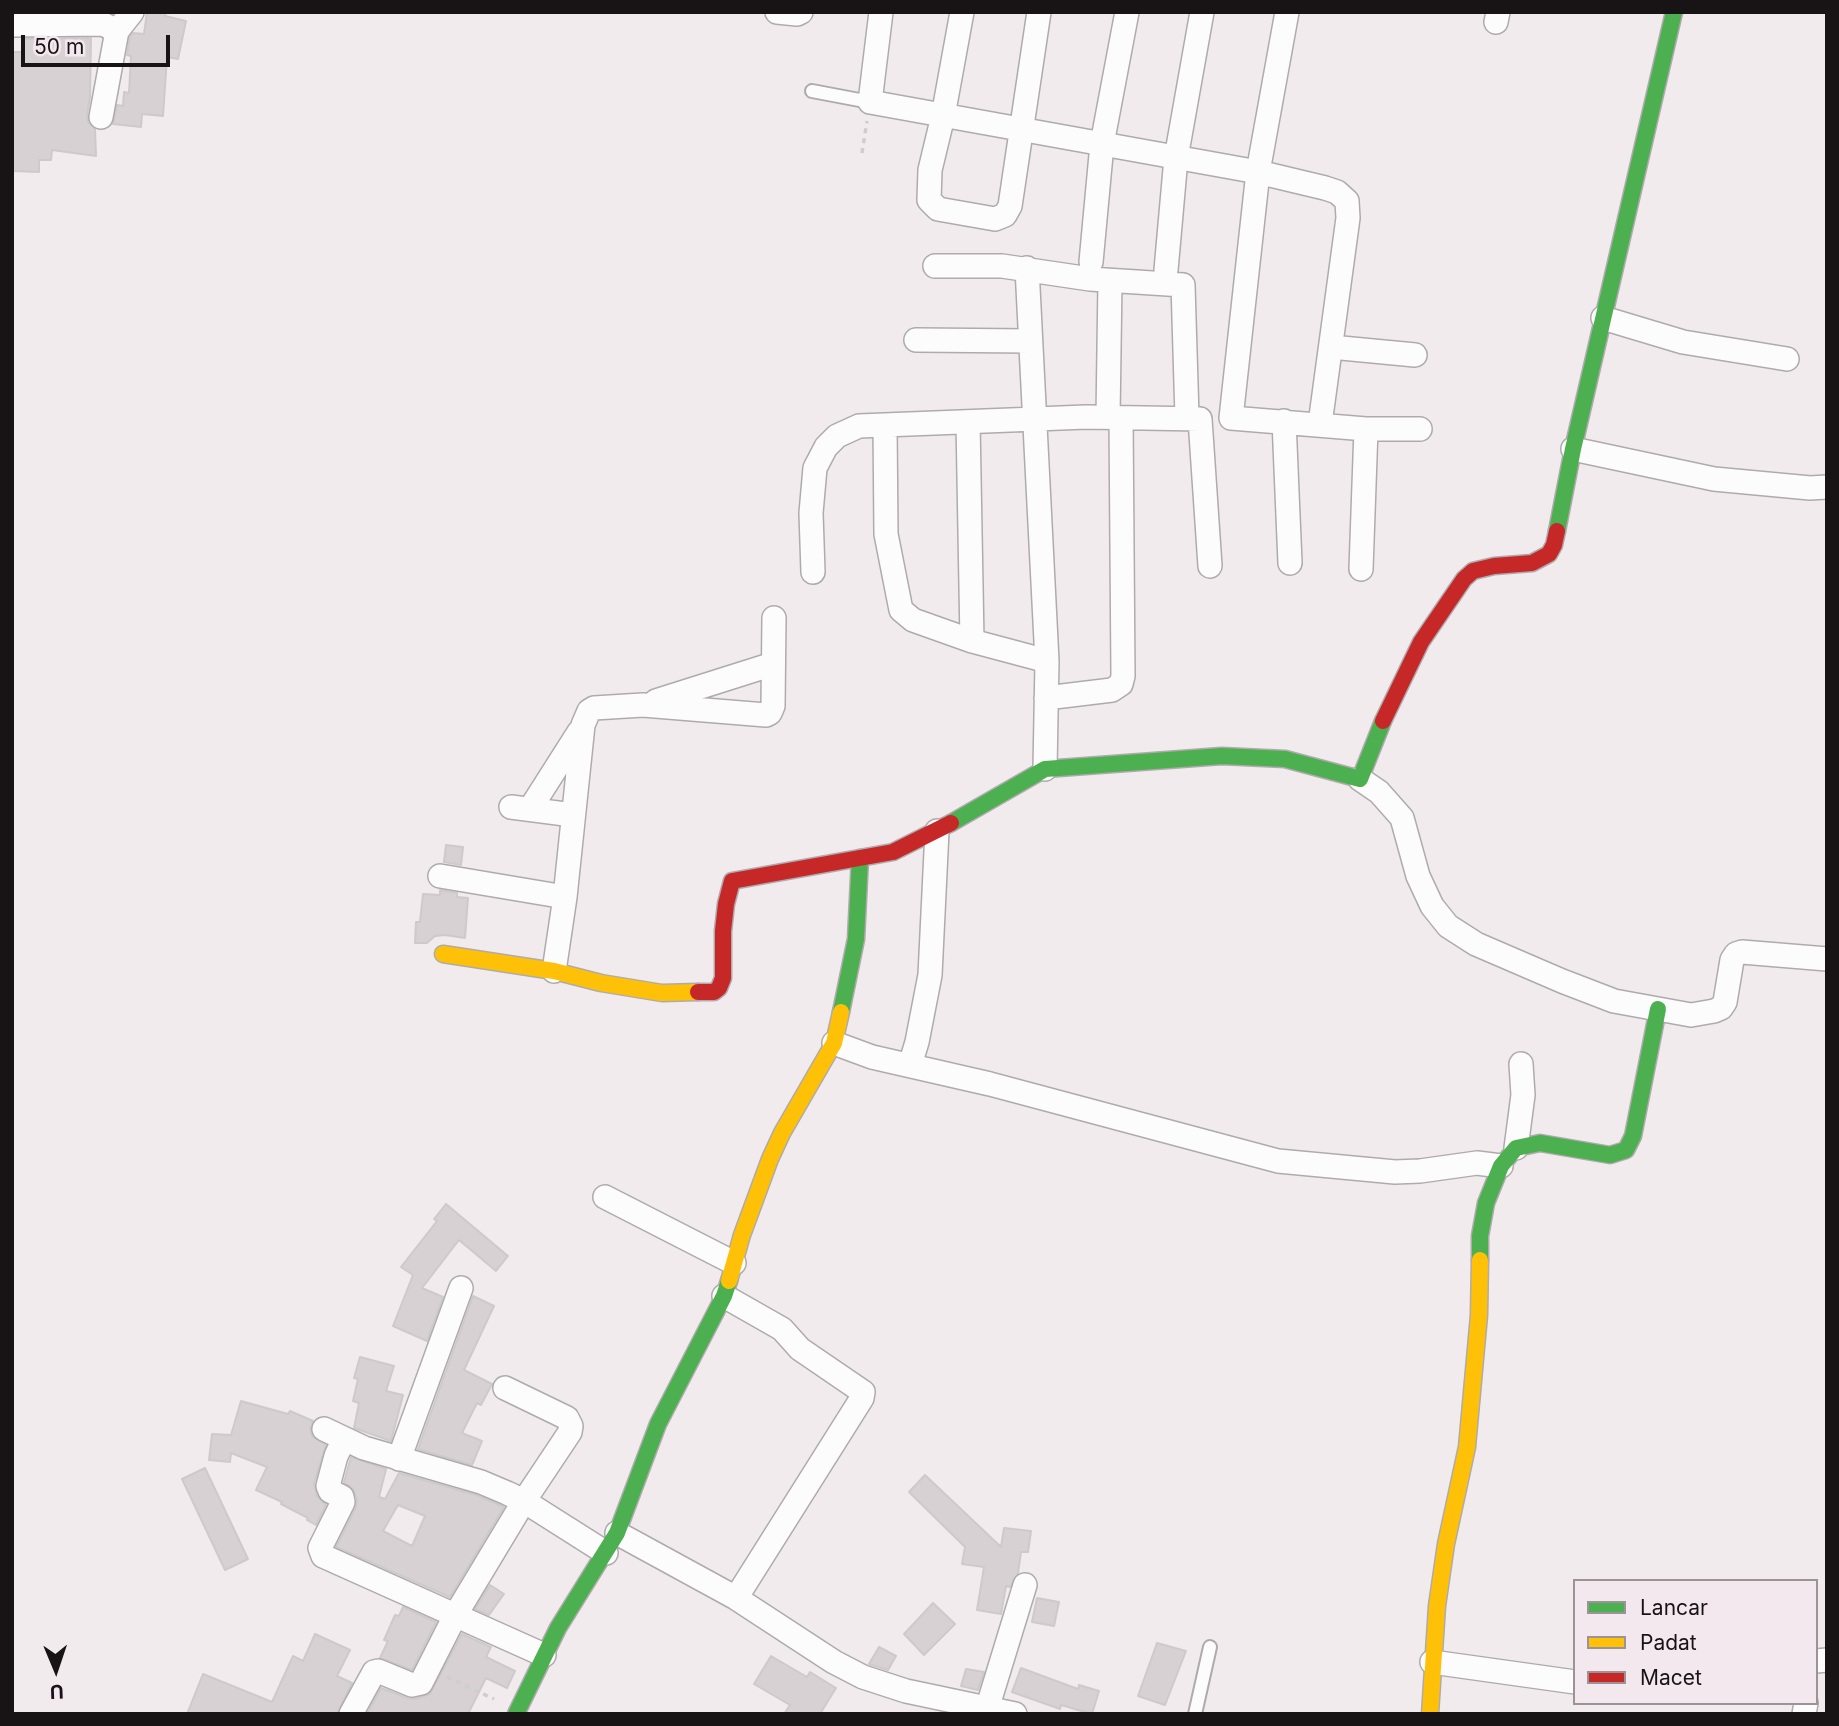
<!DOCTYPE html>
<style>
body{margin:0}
#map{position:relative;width:1839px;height:1726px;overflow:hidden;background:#f1ebee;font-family:Inter,sans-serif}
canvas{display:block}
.frame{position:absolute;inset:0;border:14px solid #181416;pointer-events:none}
.legend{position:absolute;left:1573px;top:1579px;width:245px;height:126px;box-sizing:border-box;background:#f4e8ef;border:2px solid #9c9398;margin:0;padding:9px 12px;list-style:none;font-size:21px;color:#181416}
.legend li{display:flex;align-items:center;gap:14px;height:35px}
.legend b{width:35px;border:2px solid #9c9398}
.north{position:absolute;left:21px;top:1635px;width:70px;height:70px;-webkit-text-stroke:5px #f4e8ef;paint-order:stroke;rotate:178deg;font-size:19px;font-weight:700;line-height:28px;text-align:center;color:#181416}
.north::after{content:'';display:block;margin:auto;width:24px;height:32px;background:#181416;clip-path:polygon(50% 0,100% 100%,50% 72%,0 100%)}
.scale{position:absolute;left:21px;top:35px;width:149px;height:32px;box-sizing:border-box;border:4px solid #181416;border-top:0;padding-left:9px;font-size:21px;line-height:24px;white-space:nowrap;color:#181416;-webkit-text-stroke:5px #f4e8ef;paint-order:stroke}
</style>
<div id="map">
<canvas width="1839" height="1726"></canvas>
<div class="frame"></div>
<ul class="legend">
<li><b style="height:9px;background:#4caf50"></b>Lancar</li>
<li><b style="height:9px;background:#ffc107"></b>Padat</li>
<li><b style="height:9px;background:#c62828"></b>Macet</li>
</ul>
<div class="north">U</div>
<div class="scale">50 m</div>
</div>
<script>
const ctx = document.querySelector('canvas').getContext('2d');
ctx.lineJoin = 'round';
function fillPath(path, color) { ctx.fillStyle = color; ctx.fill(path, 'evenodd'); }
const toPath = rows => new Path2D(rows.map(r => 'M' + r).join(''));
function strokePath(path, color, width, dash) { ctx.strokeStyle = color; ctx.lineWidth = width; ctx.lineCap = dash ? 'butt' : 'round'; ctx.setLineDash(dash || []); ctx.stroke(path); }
const building = toPath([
 [147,12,166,12,165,16,186,21,178,59,167,57,163,116,142,114,141,127,113,124,117,105,123,106,124,92,129,93,131,56,127,55,130,37,133,33,144,34,147,12],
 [91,38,90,97,87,115,88,122,95,129,96,156,52,150,51,160,39,160,39,172,12,171,13,52,22,52,23,39,91,38],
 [446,845,463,847,461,865,444,862,446,845],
 [440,890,457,893,457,897,468,898,465,938,445,935,435,936,427,943,415,943,416,922,420,922,423,894,440,895,440,890],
 [446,1204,508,1256,496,1271,459,1240,422,1288,443,1297,427,1341,393,1326,413,1275,401,1267,437,1221,434,1219,446,1204],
 [473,1296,494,1306,464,1370,492,1384,481,1405,477,1403,462,1433,482,1441,472,1465,418,1449,473,1296],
 [360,1357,394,1366,386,1391,403,1395,391,1441,354,1428,359,1403,353,1401,358,1379,354,1378,360,1357],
 [241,1401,288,1414,290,1411,313,1421,310,1429,312,1436,326,1445,314,1483,317,1496,326,1505,316,1525,307,1520,308,1518,281,1504,282,1502,256,1490,267,1467,231,1453,230,1462,209,1460,212,1434,231,1435,241,1401],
 [351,1457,386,1469,379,1497,385,1499,399,1473,476,1495,504,1507,450,1597,336,1547,356,1507,357,1499,353,1489,344,1482,351,1457],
 [398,1505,425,1516,412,1546,383,1531,398,1505],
 [205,1468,248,1559,225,1570,182,1479,205,1468],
 [925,1475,1001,1547,1004,1528,1031,1531,1028,1552,1021,1552,1018,1573,1010,1587,1006,1586,1001,1614,977,1610,984,1567,962,1564,965,1547,909,1492,925,1475],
 [490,1585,504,1594,489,1615,475,1609,490,1585],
 [1037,1598,1059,1602,1054,1626,1032,1622,1037,1598],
 [933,1603,955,1624,924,1655,904,1634,933,1603],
 [403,1607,436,1622,412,1670,380,1658,388,1641,384,1640,395,1615,399,1616,403,1607],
 [315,1634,350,1650,337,1676,352,1683,337,1714,187,1714,203,1674,272,1702,293,1656,303,1661,315,1634],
 [462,1634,491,1647,486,1657,515,1671,507,1688,486,1678,468,1714,367,1714,381,1688,407,1698,415,1699,430,1694,462,1634],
 [1157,1643,1186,1651,1165,1705,1138,1696,1157,1643],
 [879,1647,896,1656,888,1670,869,1664,879,1647],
 [771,1656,807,1677,810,1672,836,1688,820,1714,784,1714,790,1705,754,1684,771,1656],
 [1021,1668,1078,1689,1079,1685,1099,1691,1092,1714,1061,1705,1060,1709,1012,1692,1021,1668],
 [966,1669,984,1672,978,1690,961,1686,966,1669]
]);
fillPath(building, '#d7d1d4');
strokePath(building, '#cec9cc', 2);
const lane = toPath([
 [812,91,870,102],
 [1195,1714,1210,1647]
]);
const street = toPath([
 [777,12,797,14,801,12],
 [881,12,870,102,1258,172,1325,188,1337,192,1347,201,1348,218,1320,424],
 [962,12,943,116,930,170,929,200,938,209,995,219,1005,215,1010,206,1039,12],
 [1287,12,1258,172,1231,418,1366,429,1420,429],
 [1496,22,1498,12],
 [12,25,103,24,117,31,101,117],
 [117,31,132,12],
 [1091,262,1102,144,1127,12],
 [935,266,1002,266,1090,279,1183,285,1187,417],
 [1027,268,1047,661,1045,769],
 [1166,270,1176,158,1202,12],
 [1603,318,1683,342,1787,359],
 [916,340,1030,341],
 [1331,347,1415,355],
 [1108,417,1110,281],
 [1284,421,1290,563],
 [968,422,972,641],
 [885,425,886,534,901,610,913,620,972,641,1047,661],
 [1573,449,1714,479,1810,488,1827,487],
 [1361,569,1366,429],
 [813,572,811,513,815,468,826,447,837,436,859,426,1086,417,1200,419,1210,566],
 [1046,698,1112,690,1121,684,1123,676,1121,418],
 [656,701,773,664],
 [1360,779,1379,792,1402,818,1418,876,1432,906,1448,926,1476,944,1562,981,1614,1001,1691,1015,1714,1011,1721,1008,1725,1002,1732,960,1736,954,1742,952,1827,959],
 [511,807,573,815],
 [530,809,579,732],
 [440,876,565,897],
 [554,971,565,897,583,725,589,711,594,708,643,705,766,715,770,713,773,706,774,618],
 [834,1043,872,1057,990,1084,1278,1161,1395,1172,1420,1171,1477,1163,1501,1166],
 [910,1065,917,1042,930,975,937,831],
 [1516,1148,1523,1095,1521,1064],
 [605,1197,734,1263],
 [724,1296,782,1329,800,1349,863,1392,862,1398,736,1598],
 [324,1429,364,1448,481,1482,507,1493,524,1501,606,1553],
 [344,1439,336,1456,328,1486,330,1491,342,1497,343,1502,320,1548,323,1556,544,1655],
 [399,1459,461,1288],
 [617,1533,736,1598,834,1662,863,1677,906,1691,1015,1714],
 [1816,1661,1827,1660],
 [1432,1662,1575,1682],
 [987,1709,1025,1585],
 [351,1714,374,1672,378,1671,412,1685,421,1683,456,1614,524,1501,570,1432,571,1426,567,1418,505,1388],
 [1804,1714,1806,1703]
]);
const fast = toPath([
 [1557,531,1573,449,1674,12],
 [951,823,1045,769,1222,756,1285,759,1360,779,1383,721],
 [841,1012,856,939,860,858],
 [1480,1260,1480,1236,1486,1203,1501,1166,1516,1148,1540,1143,1610,1155,1626,1150,1633,1136,1658,1009],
 [516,1714,558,1628,617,1533,658,1424,724,1296,729,1281]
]);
const slow = toPath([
 [443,954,554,971,601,983,662,993,698,992],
 [729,1281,742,1235,770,1159,782,1133,834,1043,841,1012],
 [1430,1714,1437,1606,1446,1544,1467,1447,1479,1315,1480,1260]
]);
const jam = toPath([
 [1383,721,1421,642,1464,579,1473,571,1494,566,1532,563,1549,554,1554,545,1557,531],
 [698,992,714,992,719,988,723,978,723,931,726,904,732,881,893,852,951,823]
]);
strokePath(lane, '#afabad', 16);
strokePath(street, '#afabad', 26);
strokePath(fast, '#afabad', 19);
strokePath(slow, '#afabad', 19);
strokePath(jam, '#afabad', 19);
strokePath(toPath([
 [862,153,867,121],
 [447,1677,494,1699]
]), '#d0cdcf', 3.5, [5, 5]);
strokePath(lane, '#fdfcfc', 12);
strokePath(street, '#fdfcfc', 23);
strokePath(fast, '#4caf50', 16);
strokePath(slow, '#ffc107', 16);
strokePath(jam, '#c62828', 16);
</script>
